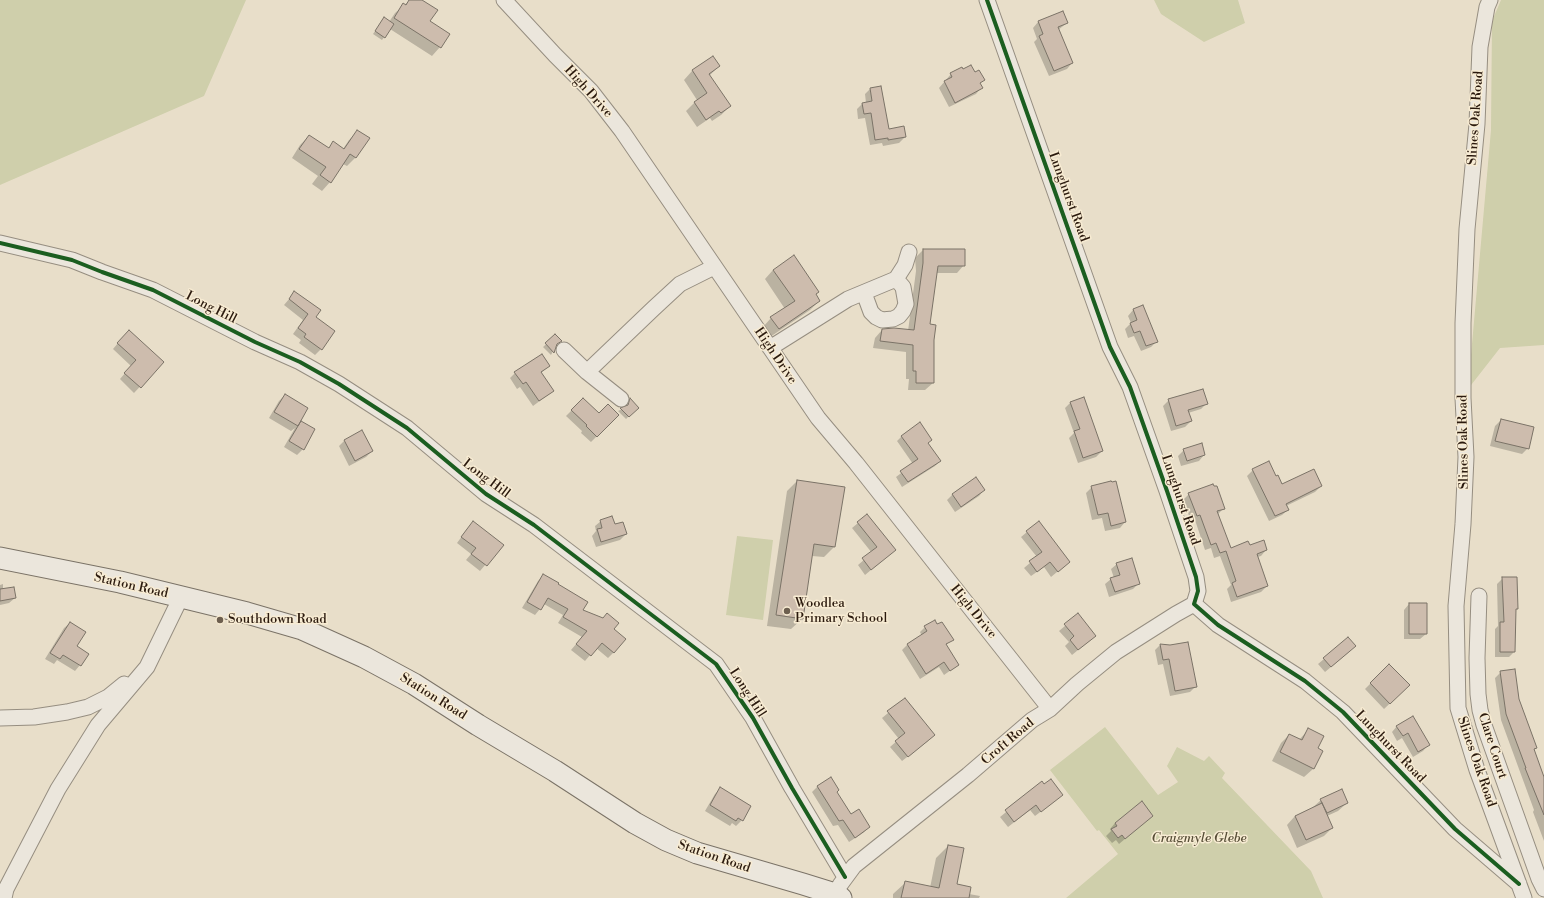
<!DOCTYPE html>
<style>
body{margin:0}
canvas{display:block;background:#e8dec9}
</style>
<canvas width="1544" height="898"></canvas>
<script>
const ctx = document.querySelector('canvas').getContext('2d');
ctx.lineJoin = 'round';
function fillPath(path, color) { ctx.fillStyle = color; ctx.fill(path, 'evenodd'); }
const toPath = rows => new Path2D(rows.map(r => 'M' + r).join(''));
function strokePath(path, color, width, dash) { ctx.strokeStyle = color; ctx.lineWidth = width; ctx.lineCap = dash ? 'butt' : 'round'; ctx.setLineDash(dash || []); ctx.stroke(path); }
function drawText(font, color, halo, rows, align = 'center') {
  ctx.font = font + ' "Libre Bodoni",serif'; ctx.lineWidth = 3; ctx.setLineDash([]); ctx.textBaseline = 'middle'; ctx.strokeStyle = halo; ctx.fillStyle = color; for (const [text, x, y, turn = 0] of rows) {
    ctx.save(); ctx.translate(x, y); ctx.rotate((+turn || 0) * Math.PI / 180); ctx.textAlign = isNaN(turn) ? turn : align; if (halo) ctx.strokeText(text, 0, 0); ctx.fillText(text, 0, 0); ctx.restore();
  }
}
fillPath(toPath([
 [0,0,246,0,204,96,0,185],
 [1154,0,1238,0,1245,23,1204,42,1161,14],
 [1501,0,1544,0,1544,345,1500,348,1468,389,1491,130,1492,21],
 [737,536,773,540,763,620,726,615],
 [1105,727,1158,795,1178,782,1167,766,1177,747,1204,761,1209,756,1225,773,1222,778,1311,871,1323,898,1066,898,1118,854,1099,830,1097,831,1050,770]
]), '#cfcfab');
fillPath(toPath([
 [410,0,420,0,440,47,432,56,390,29,382,40,373,34,384,18,389,22,395,13],
 [1063,12,1067,23,1058,30,1072,63,1067,69,1049,76,1034,42,1037,39,1033,28,1038,22],
 [713,57,719,66,709,76,730,106,721,115,712,121,710,118,697,127,686,111,697,100,684,80,692,71],
 [963,71,974,74,983,80,979,84,981,88,976,94,949,107,939,88,951,74],
 [870,89,888,130,905,137,899,143,883,146,882,143,870,145,865,118,858,119,857,109,862,104,866,103,865,94],
 [358,131,368,138,355,158,347,166,343,164,330,182,322,191,312,184,318,176,292,158,300,145,309,136,328,149,334,143,343,149,349,140],
 [923,250,964,265,957,273,936,273,929,325,933,340,933,383,925,390,908,390,909,379,906,379,906,352,873,348,875,338,882,330,908,331,916,271,915,258],
 [773,270,815,295,819,301,810,310,770,337,763,327,771,318,785,309,765,279],
 [295,292,314,317,321,349,315,355,299,343,301,340,293,334,303,320,284,305],
 [1142,306,1157,341,1151,347,1141,351,1134,336,1128,338,1125,329,1131,323,1128,316,1133,310],
 [555,336,560,341,556,345,551,355,543,347],
 [123,337,163,362,134,393,120,379,131,366,113,349],
 [549,366,541,373,553,391,533,406,520,387,517,389,510,378,515,373],
 [285,395,297,425,301,422,303,449,297,455,284,447,295,428,291,431,269,418,279,401],
 [583,399,599,415,618,415,591,442,581,433,582,431,566,416],
 [630,400,637,408,626,419,618,411,626,407],
 [1169,400,1207,403,1201,409,1188,413,1191,421,1185,427,1171,431,1163,406],
 [1071,402,1102,451,1096,457,1078,463,1069,438,1074,433,1065,408],
 [1501,420,1528,448,1522,454,1490,446,1495,426],
 [902,436,928,443,940,461,935,466,902,487,896,477,913,464,897,441],
 [344,441,372,451,366,457,349,466,339,446],
 [1184,450,1204,455,1199,461,1181,466,1178,456],
 [1253,470,1276,477,1282,486,1321,486,1315,492,1286,506,1288,510,1282,515,1269,521,1247,476],
 [976,479,984,490,979,496,955,512,947,500,952,495],
 [797,481,843,488,834,547,824,557,812,556,802,619,791,629,767,626,787,491],
 [1092,487,1125,522,1120,528,1105,531,1102,518,1092,520,1086,493],
 [1189,494,1224,508,1218,514,1230,549,1249,546,1266,550,1261,556,1257,557,1267,586,1261,592,1231,602,1227,589,1231,585,1220,556,1214,558,1211,548,1205,550,1195,520,1191,521,1183,500],
 [601,521,614,525,626,534,620,540,596,547,592,536,596,531,595,526],
 [858,523,895,550,865,575,858,565,872,553,852,528],
 [468,528,502,545,480,571,466,560,471,554,457,543],
 [1027,532,1069,562,1051,577,1044,567,1031,576,1024,568,1037,557,1021,537],
 [1117,564,1139,583,1133,589,1109,597,1105,584,1111,579,1114,578,1111,569],
 [544,575,556,585,582,610,613,629,614,652,608,658,596,648,585,661,571,650,582,637,558,623,563,615,544,604,535,615,522,608,538,581],
 [1503,578,1517,609,1515,610,1514,652,1509,657,1495,657,1495,629,1498,626,1497,584],
 [3,584,3,589,15,598,9,603,0,605,0,585],
 [1409,604,1426,634,1420,639,1404,639,1404,610],
 [1078,615,1095,636,1072,655,1065,646,1069,642,1059,631],
 [70,623,80,665,75,671,57,660,54,664,45,659,64,628],
 [937,626,952,639,946,645,958,665,944,675,939,667,920,679,902,650,907,645,922,636,920,632,925,627],
 [1160,645,1196,686,1190,692,1170,696,1163,664,1158,665,1155,650],
 [1349,652,1325,672,1318,664,1324,659],
 [1389,665,1409,685,1384,709,1365,689],
 [1501,672,1518,699,1536,748,1533,751,1544,779,1544,841,1533,812,1534,810,1501,720,1495,678],
 [905,699,928,741,902,761,890,747,899,739,882,718],
 [1397,726,1428,745,1423,751,1413,757,1402,738,1397,741,1392,732],
 [1308,730,1317,748,1322,751,1313,769,1304,777,1272,761,1281,743,1289,735,1299,740],
 [1042,783,1056,800,1035,816,1030,810,1008,827,1000,817],
 [818,786,836,792,851,815,869,827,863,833,849,842,838,825,833,826,812,792],
 [720,789,742,820,736,826,732,823,730,826,705,811,715,794],
 [1321,800,1347,803,1338,811,1327,816,1332,828,1324,836,1297,848,1287,825,1295,816,1312,808],
 [1152,816,1119,844,1116,840,1112,843,1106,836,1111,831,1110,829,1115,823],
 [948,846,956,885,969,894,980,896,979,898,893,898,893,894,905,883,930,888,936,858]
]), '#0003');
const building = toPath([
 [409,0,422,0,438,10,430,21,450,34,441,48,394,18,403,3,406,5,409,0],
 [1063,11,1068,23,1058,27,1073,63,1054,71,1039,36,1043,34,1038,21,1063,11],
 [384,17,394,24,385,38,375,31,384,17],
 [713,56,720,66,709,74,731,106,721,113,719,111,706,120,694,102,707,93,692,70,713,56],
 [971,65,975,72,979,70,985,80,980,83,983,88,955,103,944,81,952,77,950,73,962,67,963,69,971,65],
 [881,86,889,129,904,126,906,137,888,140,888,138,875,140,871,113,864,114,862,103,872,101,870,88,881,86],
 [357,130,370,138,356,158,350,154,331,183,320,175,326,167,299,149,309,135,329,148,333,141,344,149,357,130],
 [923,249,965,249,965,266,938,266,930,324,936,325,934,340,934,383,916,383,916,371,913,371,913,345,880,341,882,329,894,328,914,330,923,263,923,249],
 [794,255,819,292,816,294,820,301,779,329,770,317,795,301,773,270,794,255],
 [294,291,321,310,316,317,335,331,322,350,304,337,306,334,298,328,308,314,289,299,294,291],
 [1143,305,1158,342,1146,346,1140,331,1134,333,1130,323,1137,320,1133,309,1143,305],
 [129,330,164,362,141,388,124,373,136,360,117,343,129,330],
 [555,334,562,341,557,344,554,353,545,343,555,334],
 [542,354,550,366,541,372,554,391,539,401,526,382,523,384,514,372,542,354],
 [1203,389,1208,404,1188,410,1192,421,1176,426,1168,399,1203,389],
 [285,394,308,408,298,426,274,412,285,394],
 [1084,397,1103,451,1083,458,1074,431,1080,429,1070,402,1084,397],
 [583,398,599,413,608,404,619,415,597,437,586,426,587,425,571,410,583,398],
 [630,398,639,408,629,417,620,408,628,405,630,398],
 [1501,419,1534,427,1529,449,1495,441,1501,419],
 [301,421,315,429,304,450,289,441,301,421],
 [920,422,932,440,928,443,941,461,908,482,900,471,918,459,901,436,920,422],
 [362,430,373,451,355,461,344,440,362,430],
 [1202,443,1205,455,1187,461,1183,449,1202,443],
 [1269,461,1276,476,1278,475,1282,484,1314,469,1322,486,1286,504,1289,510,1275,516,1252,469,1269,461],
 [976,477,985,490,961,507,952,494,976,477],
 [797,480,845,487,835,547,814,544,803,619,776,615,797,480],
 [1111,481,1112,482,1116,481,1126,522,1111,526,1108,513,1098,515,1091,486,1111,481],
 [1213,484,1214,486,1217,486,1225,509,1217,511,1231,548,1248,541,1250,545,1264,540,1267,550,1257,554,1268,586,1237,597,1232,583,1236,581,1226,551,1220,553,1216,543,1211,545,1200,515,1197,516,1188,493,1213,484],
 [867,514,896,550,871,570,862,558,877,547,857,522,867,514],
 [612,516,615,524,623,522,627,534,601,542,597,529,602,528,600,520,612,516],
 [473,521,504,545,487,566,471,554,476,548,461,537,473,521],
 [1039,521,1070,562,1058,572,1050,562,1037,572,1029,561,1042,552,1026,531,1039,521],
 [1132,558,1140,584,1115,592,1110,578,1120,575,1116,563,1132,558],
 [543,574,559,583,558,584,588,602,583,610,603,618,607,613,619,623,614,629,626,639,614,653,602,643,591,656,576,644,587,631,563,617,568,609,548,598,541,610,527,602,543,574],
 [1502,577,1517,577,1518,609,1516,609,1515,652,1500,652,1500,622,1504,622,1502,577],
 [14,587,16,598,0,601,0,589,14,587],
 [1409,603,1427,603,1427,634,1409,634,1409,603],
 [1078,613,1096,636,1078,650,1070,640,1074,636,1064,624,1078,613],
 [935,620,937,624,942,622,954,640,946,644,959,665,950,671,944,662,926,674,907,644,927,631,924,626,935,620],
 [70,622,86,632,77,646,89,654,81,666,63,655,60,659,50,653,70,622],
 [1348,637,1356,646,1331,667,1323,658,1348,637],
 [1188,642,1197,687,1175,691,1169,659,1163,660,1160,644,1170,645,1188,642],
 [1389,664,1410,685,1390,704,1370,683,1389,664],
 [1515,669,1519,699,1537,748,1534,749,1544,777,1544,815,1525,768,1526,768,1506,714,1500,671,1515,669],
 [905,698,935,735,908,757,895,741,905,733,887,711,905,698],
 [1413,716,1430,745,1418,752,1408,733,1403,736,1396,726,1413,716],
 [1308,728,1324,736,1318,748,1323,751,1314,769,1280,752,1289,734,1302,740,1308,728],
 [831,777,839,790,837,792,851,814,859,809,870,827,855,838,843,820,839,821,817,786,831,777],
 [1051,779,1063,795,1041,812,1036,805,1014,822,1005,810,1042,781,1044,784,1051,779],
 [720,787,751,806,743,821,738,818,736,821,710,805,720,787],
 [1342,789,1348,803,1327,813,1320,799,1342,789],
 [1142,801,1153,816,1125,839,1122,835,1118,838,1111,829,1117,826,1115,823,1142,801],
 [1322,803,1333,828,1306,840,1295,816,1322,803],
 [948,845,964,848,957,884,971,887,969,898,901,898,905,881,939,888,948,845]
]);
fillPath(building, '#cdbcad');
strokePath(building, '#7b7367', 1);
const street = toPath([
 [504,0,555,55,591,91,622,131,818,418,856,463,1050,709],
 [987,0,1110,347,1130,387,1167,491,1196,577,1198,591,1194,604,1218,625,1305,681,1343,712,1455,829,1519,884],
 [1490,0,1487,7,1480,47,1477,124,1467,229,1463,323,1463,398,1466,457,1463,524,1456,606,1458,708,1477,770,1524,898],
 [0,243,72,260,102,272,153,290,255,342,300,362,339,384,407,428,486,494,534,525,716,664,753,718,792,788,845,877],
 [864,293,871,312,876,317,882,320,893,319,899,316,903,311,906,304,903,287,896,279],
 [770,348,848,299,896,279,905,265,909,252],
 [564,350,587,372,621,399],
 [587,372,654,308,680,284,714,267],
 [1479,596,1477,658,1478,694,1480,710,1484,725,1539,879,1544,889],
 [0,718,34,717,67,712,88,707,108,697,124,684],
 [840,885,854,866,968,775,1032,720,1050,709,1077,684,1116,652,1176,614,1194,604],
 [4,898,6,889,58,789,98,725,147,667,181,597]
]);
const secondary = toPath([
 [0,558,120,582,247,613,302,629,364,657,414,684,478,725,555,771,635,823,666,840,697,853,803,884,835,894,841,898]
]);
strokePath(street, '#968e81', 17);
strokePath(secondary, '#7b7367', 23);
strokePath(street, '#ebe6dc', 15);
strokePath(secondary, '#ebe6dc', 21);
strokePath(toPath([
 [987,0,1110,347,1130,387,1167,491,1196,577,1198,591,1194,604,1218,625,1305,681,1343,712,1455,829,1519,884],
 [0,243,72,260,102,272,153,290,255,342,300,362,339,384,407,428,486,494,534,525,716,664,753,718,792,788,845,877]
]), '#1b5e20', 4);
for (const [x, y, r, color] of [
 [787,611,4,"#6d5f4f"],
 [220,620,4,"#6d5f4f"]
]) { const dot = new Path2D(); dot.arc(x, y, r, 0, 2 * Math.PI); ctx.fillStyle = color; ctx.fill(dot); strokePath(dot, '#f8ecd3', 1.5); }
drawText('13px', '#2b1a0e', '#f8ecd3', [
 ["High Drive",588,92,48],
 ["Slines Oak Road",1476,118,-86],
 ["Lunghurst Road",1068,197,70],
 ["Long Hill",211,308,27],
 ["High Drive",775,356,56],
 ["Slines Oak Road",1464,442,-91],
 ["Long Hill",486,479,37],
 ["Lunghurst Road",1180,500,71],
 ["Station Road",131,586,13],
 ["High Drive",973,612,51],
 ["Long Hill",747,693,57],
 ["Station Road",433,697,32],
 ["Croft Road",1008,742,-40],
 ["Clare Court",1492,746,72],
 ["Lunghurst Road",1390,747,46],
 ["Slines Oak Road",1476,762,71],
 ["Station Road",714,857,19]
]);
drawText('13px', '#2b1a0e', '#f8ecd3', [
 ["Woodlea",795,604],
 ["Primary School",795,619],
 ["Southdown Road",228,620]
], 'left');
drawText('italic 13px', '#564d36', '#f8ecd3', [
 ["Craigmyle Glebe",1199,839]
]);
</script>
